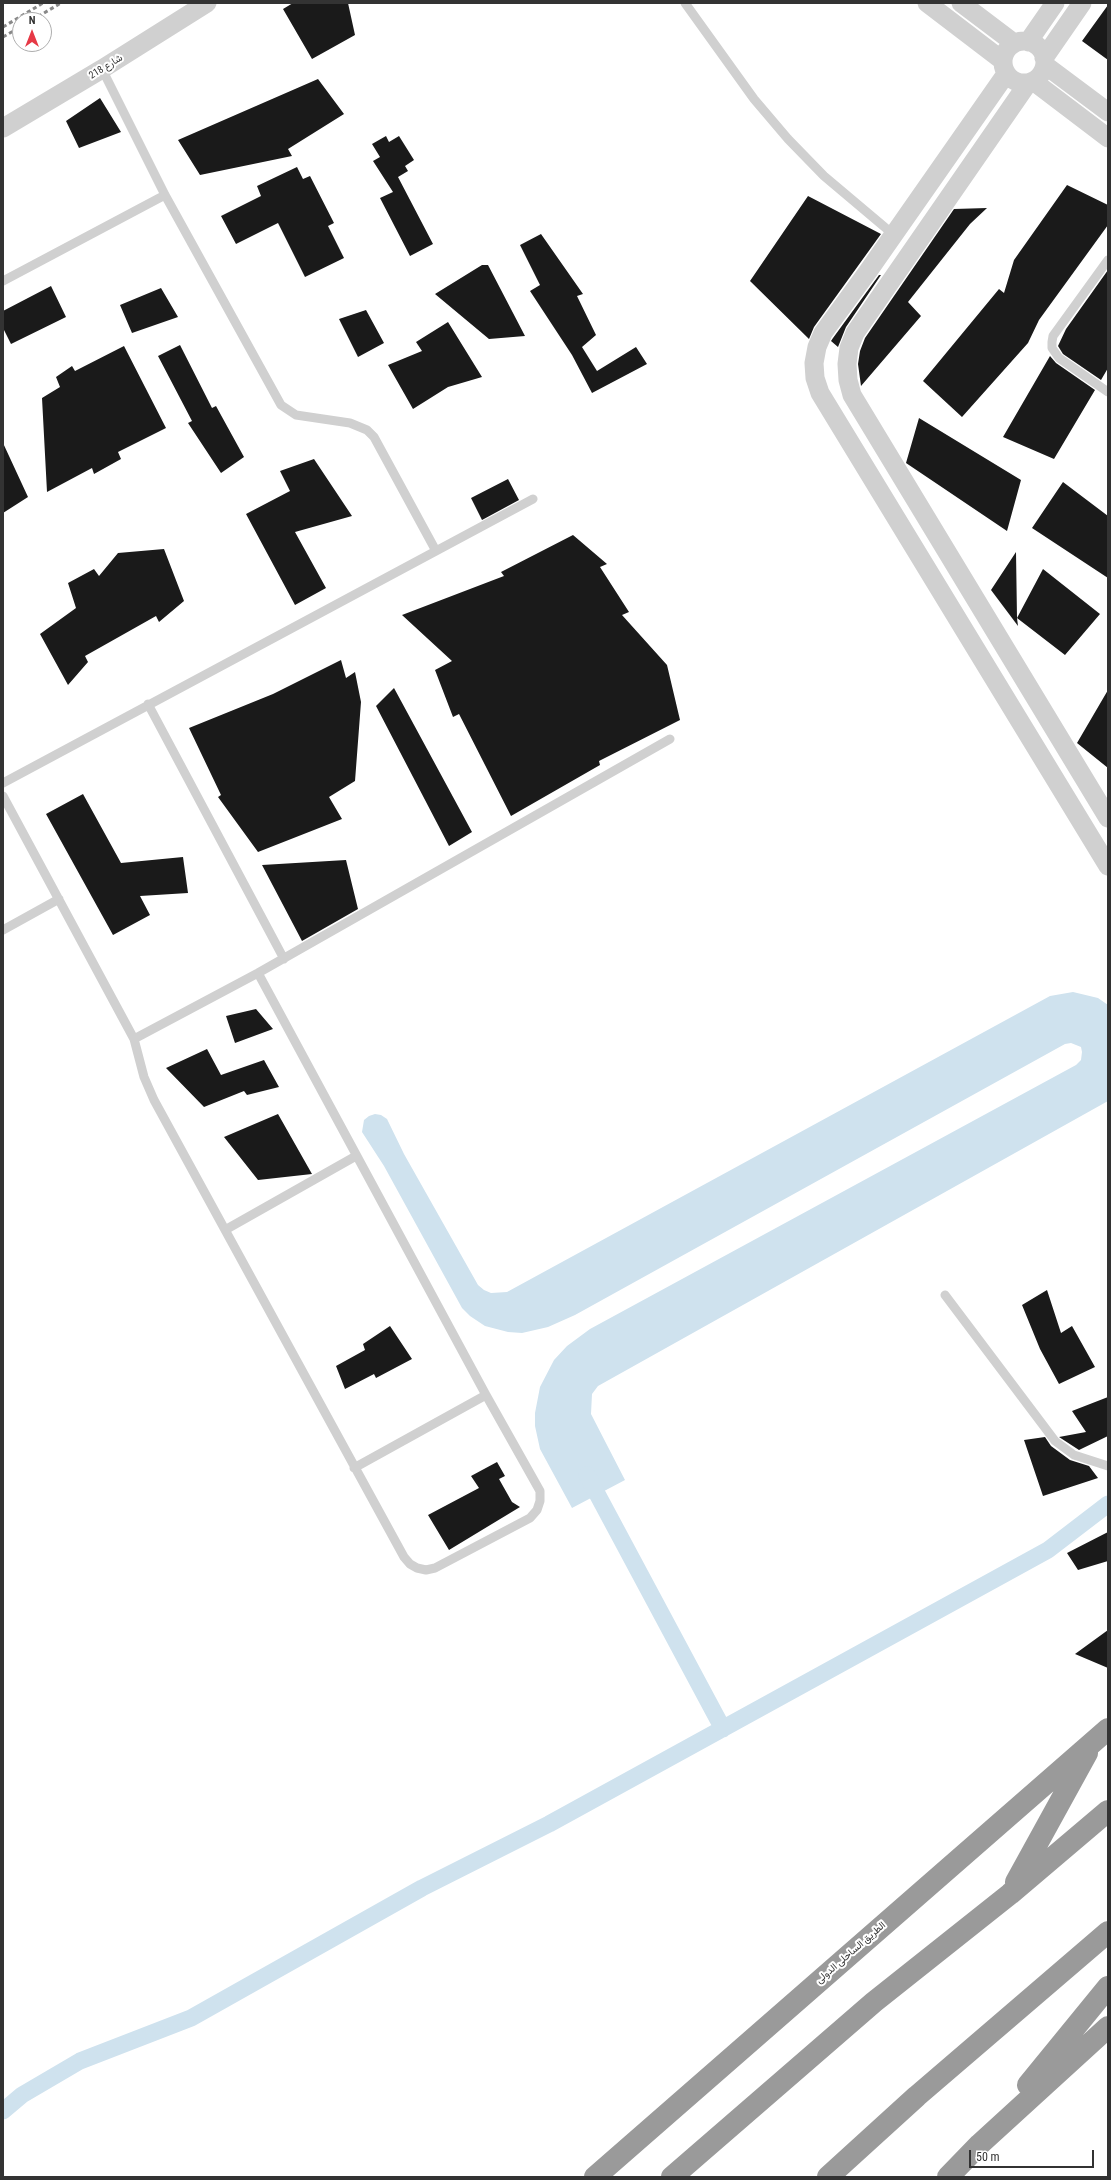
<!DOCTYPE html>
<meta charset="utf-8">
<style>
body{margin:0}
#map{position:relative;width:1111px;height:2180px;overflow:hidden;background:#fff;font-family:"Roboto Condensed",sans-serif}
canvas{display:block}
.frame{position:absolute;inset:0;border:4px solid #333;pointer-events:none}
.north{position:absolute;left:12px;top:12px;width:40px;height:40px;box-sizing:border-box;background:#fff;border:1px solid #adadad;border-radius:50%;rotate:0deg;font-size:11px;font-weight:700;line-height:16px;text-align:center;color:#333}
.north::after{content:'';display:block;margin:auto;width:14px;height:18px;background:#e63946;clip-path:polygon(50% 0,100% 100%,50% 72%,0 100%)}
.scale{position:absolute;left:969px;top:2150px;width:125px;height:18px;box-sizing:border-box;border:2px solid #333;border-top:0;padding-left:5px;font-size:12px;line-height:14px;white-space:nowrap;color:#333;-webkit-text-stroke:3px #fff;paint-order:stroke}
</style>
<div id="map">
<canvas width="1111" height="2180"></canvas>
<div class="frame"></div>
<div class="north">N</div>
<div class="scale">50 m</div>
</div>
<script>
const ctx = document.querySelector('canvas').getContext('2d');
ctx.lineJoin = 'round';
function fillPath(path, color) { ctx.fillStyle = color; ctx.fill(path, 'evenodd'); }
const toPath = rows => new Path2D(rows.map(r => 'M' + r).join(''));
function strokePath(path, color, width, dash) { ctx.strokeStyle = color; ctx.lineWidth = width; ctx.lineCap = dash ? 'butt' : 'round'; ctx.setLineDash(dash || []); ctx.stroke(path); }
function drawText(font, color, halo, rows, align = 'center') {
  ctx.font = font + ' "Roboto Condensed",Vazirmatn,sans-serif'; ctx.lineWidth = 4; ctx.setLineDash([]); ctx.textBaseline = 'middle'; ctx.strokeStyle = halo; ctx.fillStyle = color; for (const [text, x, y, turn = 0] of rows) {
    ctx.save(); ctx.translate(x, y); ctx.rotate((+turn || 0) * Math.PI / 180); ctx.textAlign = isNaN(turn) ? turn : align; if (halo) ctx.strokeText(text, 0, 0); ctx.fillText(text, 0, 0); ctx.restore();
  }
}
fillPath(toPath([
 [1073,992,1098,998,1108,1005,1108,1101,598,1386,592,1394,591,1414,625,1480,572,1508,540,1449,535,1426,535,1413,540,1387,554,1360,567,1346,590,1329,1076,1065,1081,1060,1082,1052,1081,1047,1071,1043,1065,1044,575,1315,548,1327,522,1333,508,1332,485,1326,470,1316,462,1308,384,1166,362,1132,364,1120,369,1116,375,1114,381,1115,387,1119,404,1154,478,1285,484,1290,491,1293,507,1292,1050,996]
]), '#cfe2ee');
strokePath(toPath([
 [587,1475,723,1729],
 [3,2111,22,2095,80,2061,191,2018,422,1888,549,1824,1048,1550,1108,1504]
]), '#cfe2ee', 17);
fillPath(toPath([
 [293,3,348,3,355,35,312,59,283,9],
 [1108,5,1108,60,1082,41],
 [318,79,344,114,288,149,292,156,200,175,178,140],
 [100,98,121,132,79,148,66,121],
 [386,136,389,142,399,136,414,160,405,166,408,171,398,177,433,244,410,256,380,198,393,192,373,161,380,157,372,144],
 [297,167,303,179,310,176,334,223,328,226,344,258,305,277,278,223,236,244,221,216,261,196,257,186],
 [1067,185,1108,205,1108,225,1039,320,1028,343,962,417,923,381,999,289,1004,293,1014,260],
 [808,196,881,234,814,327,809,339,750,281],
 [987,208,970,224,908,302,921,316,861,386,858,364,860,351,865,338,954,209],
 [541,234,583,294,577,296,596,335,582,347,597,371,636,347,647,364,592,393,572,355,530,291,540,285,520,245],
 [482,265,488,265,525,336,489,339,435,294],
 [1108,270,1108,368,1101,380,1063,354,1058,346,1066,329],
 [879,275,881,275,846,327,838,347,831,341,833,338],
 [51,286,66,317,11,344,3,328,3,311],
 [161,288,178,317,132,333,120,305],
 [366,310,384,343,358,357,339,319],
 [448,322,482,377,448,387,413,409,388,365,422,351,416,342],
 [180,345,212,408,216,406,244,457,221,473,188,423,192,421,158,356],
 [124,346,166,428,118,452,121,459,94,474,92,468,47,492,42,398,60,387,56,377,72,366,75,371],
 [1050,356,1056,363,1095,390,1054,459,1003,437],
 [919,418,1021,480,1007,531,906,463],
 [3,443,28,497,3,513],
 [314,459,352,516,295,532,326,588,295,605,246,514,290,491,280,471],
 [508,479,519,500,482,520,471,498],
 [1063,482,1108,516,1108,578,1032,528],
 [573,535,607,564,600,567,629,612,622,615,667,665,680,720,599,761,600,765,511,816,459,714,453,717,435,670,452,661,402,615,504,576,501,572],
 [164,549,184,601,159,622,156,616,85,656,88,662,68,685,40,634,76,608,68,583,94,569,99,576,118,553],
 [1016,552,1017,618,1018,626,991,590],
 [1043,569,1100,614,1065,655,1017,618],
 [341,660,346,678,355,672,361,702,355,781,329,797,342,819,258,852,218,797,221,795,189,728,273,694],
 [394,688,472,832,449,846,376,706],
 [1108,690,1108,768,1077,743],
 [83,794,121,863,183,857,188,893,140,896,150,915,113,935,46,814],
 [346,860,358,909,302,941,262,865],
 [256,1009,273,1029,235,1043,226,1016],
 [207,1049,221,1075,264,1060,279,1087,247,1095,244,1091,204,1107,166,1068],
 [278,1114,312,1174,258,1180,224,1137],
 [1047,1290,1061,1333,1072,1326,1095,1367,1059,1384,1040,1349,1022,1305],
 [390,1326,412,1359,376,1378,374,1374,345,1389,336,1366,365,1350,363,1344],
 [1108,1397,1108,1436,1079,1450,1059,1437,1086,1432,1072,1411],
 [1045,1437,1051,1446,1070,1460,1089,1466,1098,1478,1043,1496,1024,1440],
 [497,1462,505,1476,499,1479,512,1502,520,1507,449,1550,428,1515,479,1488,471,1476],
 [1108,1532,1108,1561,1078,1570,1067,1553],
 [1108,1630,1108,1668,1075,1654]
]), '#1a1a1a');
strokePath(toPath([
 [685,3,754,99,788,139,824,176,894,235],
 [102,69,165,195,281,405,296,415,350,423,367,430,374,437,436,551],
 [1108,260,1053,336,1052,342,1052,348,1059,358,1108,392],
 [3,281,165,195],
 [148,704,284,959],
 [3,783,533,499],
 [3,796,134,1039,144,1077,154,1100,404,1557,410,1564,417,1568,426,1570,435,1568,530,1518,537,1510,540,1501,540,1491,486,1395,258,973],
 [3,930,59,899],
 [134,1039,258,973,670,739],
 [225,1230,356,1156],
 [945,1295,1055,1441,1074,1455,1108,1466],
 [354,1468,486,1395]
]), '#d0d0d0', 9);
strokePath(toPath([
 [927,3,1003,61],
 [961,3,1014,43],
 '1003 62a21 21 0 1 1 42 0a21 21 0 1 1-42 0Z',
 [1028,42,1055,3],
 [1044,58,1082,3],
 [1045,65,1108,112],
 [1006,74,869,270,823,333,817,347,814,363,815,378,820,393,1108,866],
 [1033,81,1108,138],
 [1028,83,855,333,849,348,847,364,848,380,852,395,1108,818],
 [3,128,102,69,207,3]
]), '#d0d0d0', 19);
strokePath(toPath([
 [1016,1882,1087,1753],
 [1028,2085,1108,1987],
 [595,2177,1108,1729],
 [672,2177,874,2002,1010,1894,1108,1811],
 [828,2177,917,2096,1108,1932],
 [948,2177,980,2144,1108,2027]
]), '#9a9a9a', 22);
strokePath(toPath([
 [32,20,61,3],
 [3,27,43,3],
 [3,37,20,27]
]), '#888', 3, [4, 3]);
drawText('10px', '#333', '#fff', [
 ["شارع 218",106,67,-32],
 ["الطريق الساحلى الدولى",851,1953,-41]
]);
</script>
